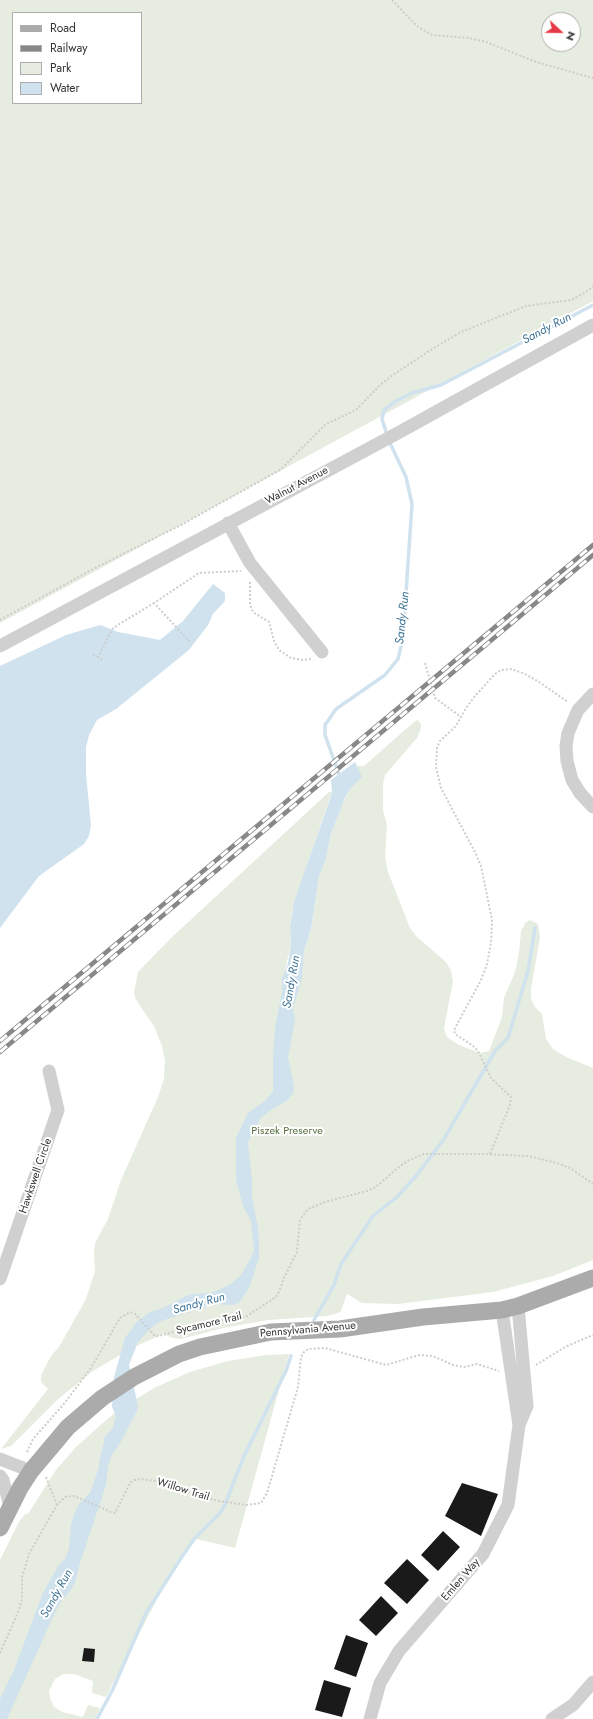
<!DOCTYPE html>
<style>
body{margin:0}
#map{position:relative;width:593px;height:1719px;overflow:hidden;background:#fff;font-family:Jost,sans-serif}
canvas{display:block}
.legend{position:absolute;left:12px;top:12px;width:130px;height:92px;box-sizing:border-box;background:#fff;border:1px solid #adadad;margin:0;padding:5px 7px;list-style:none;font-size:12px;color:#333}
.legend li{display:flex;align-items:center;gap:8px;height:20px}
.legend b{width:20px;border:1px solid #adadad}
.north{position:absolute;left:541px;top:12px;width:40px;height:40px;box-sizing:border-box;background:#fff;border:1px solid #adadad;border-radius:50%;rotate:112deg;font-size:11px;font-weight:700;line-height:16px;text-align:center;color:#333}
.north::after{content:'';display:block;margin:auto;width:14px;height:18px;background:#e63946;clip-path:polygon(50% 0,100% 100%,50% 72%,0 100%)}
</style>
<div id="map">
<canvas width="593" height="1719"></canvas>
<ul class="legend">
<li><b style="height:5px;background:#ababab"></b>Road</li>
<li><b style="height:5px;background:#888"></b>Railway</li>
<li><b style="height:11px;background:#e6ecdf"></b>Park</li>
<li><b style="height:11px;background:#cfe2ee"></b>Water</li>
</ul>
<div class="north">N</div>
</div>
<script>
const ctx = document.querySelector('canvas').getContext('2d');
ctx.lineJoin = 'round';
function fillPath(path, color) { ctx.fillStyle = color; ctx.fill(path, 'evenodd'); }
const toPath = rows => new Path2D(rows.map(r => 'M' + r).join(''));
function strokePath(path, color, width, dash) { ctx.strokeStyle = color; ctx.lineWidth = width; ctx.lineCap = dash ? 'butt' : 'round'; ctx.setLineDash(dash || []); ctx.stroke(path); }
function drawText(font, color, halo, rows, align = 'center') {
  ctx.font = font + ' Jost,sans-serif'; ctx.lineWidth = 4; ctx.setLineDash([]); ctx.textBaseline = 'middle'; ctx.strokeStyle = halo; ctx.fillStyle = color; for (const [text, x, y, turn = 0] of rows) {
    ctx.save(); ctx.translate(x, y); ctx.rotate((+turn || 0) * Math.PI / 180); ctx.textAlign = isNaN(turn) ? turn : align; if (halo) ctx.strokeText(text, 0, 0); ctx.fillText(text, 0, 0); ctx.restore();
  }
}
fillPath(toPath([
 [0,0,593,0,593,301,0,623],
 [13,13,141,13,141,103,13,103],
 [549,20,573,20,573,44,549,44],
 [417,720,421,724,421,728,417,738,385,775,383,784,383,811,387,825,385,857,388,872,410,928,416,936,446,962,451,971,453,981,444,1028,447,1037,459,1045,480,1053,489,1051,502,1017,504,998,515,972,519,953,521,931,526,922,530,920,538,924,540,937,531,989,531,999,535,1007,542,1014,546,1039,553,1049,566,1057,593,1068,593,1260,553,1276,493,1292,398,1304,362,1303,347,1294,341,1311,338,1313,328,1316,268,1320,223,1328,181,1339,173,1338,163,1334,132,1348,93,1371,57,1400,11,1446,1,1449,48,1389,41,1382,41,1375,51,1356,59,1347,85,1301,95,1272,94,1253,95,1243,108,1219,121,1180,158,1097,164,1079,165,1060,162,1046,154,1026,140,1006,135,997,134,992,138,972,171,938,329,792,332,792,306,868,292,912,290,927,291,944,285,970,302,978,304,951,311,929,319,877,326,858,331,833,340,809,350,789,361,777,357,766,364,766,414,722],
 [289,1354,235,1548,197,1539,178,1559,106,1697,92,1693,93,1681,74,1674,64,1674,55,1679,49,1691,50,1698,54,1707,62,1712,83,1717,88,1705,100,1708,95,1719,0,1719,0,1560,19,1522,25,1514,28,1514,56,1470,76,1447,105,1421,120,1409,154,1388,190,1372,228,1361,267,1355]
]), '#e6ecdf');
fillPath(toPath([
 [213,584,225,593,225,601,213,614,208,625,189,650,116,709,97,720,89,735,86,747,86,774,91,825,89,836,84,844,39,876,0,928,0,666,66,635,100,625,118,632,160,640,183,621],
 [355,762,362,777,350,789,345,798,331,833,326,858,319,877,311,929,304,951,302,978,293,1008,295,1021,288,1057,294,1086,293,1093,288,1100,268,1112,261,1118,255,1128,248,1143,252,1180,252,1198,258,1228,259,1244,259,1258,249,1288,239,1303,232,1305,214,1304,161,1321,151,1328,138,1342,129,1365,138,1406,137,1411,119,1445,112,1454,108,1466,106,1485,80,1563,75,1582,71,1590,61,1601,52,1619,7,1719,0,1719,0,1699,14,1670,43,1593,58,1566,65,1559,69,1549,71,1524,74,1515,79,1504,90,1493,98,1470,101,1453,104,1443,104,1438,113,1428,116,1416,112,1407,114,1377,125,1338,137,1322,150,1312,163,1308,188,1295,214,1292,231,1284,241,1275,251,1258,254,1249,251,1221,243,1206,236,1180,236,1138,248,1113,266,1100,273,1091,273,1057,275,1028,282,992,282,978,288,963,291,944,290,927,294,902,330,799,332,792,331,780]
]), '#cfe2ee');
strokePath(toPath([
 [387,435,382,419,384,410,396,401,412,393,441,385,593,305],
 [340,777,325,735,325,725,336,709,385,675,398,659,403,638,412,504,406,477,389,441],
 [314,1320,334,1285,341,1264,373,1216,397,1197,416,1176,444,1139,495,1051,508,1038,528,971,535,928],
 [97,1719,113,1689,146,1613,183,1555,195,1538,219,1514,224,1507,244,1456,286,1371,291,1356]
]), '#cfe2ee', 3.5);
fillPath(toPath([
 [462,1483,498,1494,481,1536,445,1516],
 [443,1531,460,1547,438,1571,421,1555],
 [407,1559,429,1580,407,1604,384,1583],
 [381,1596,398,1613,376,1636,359,1620],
 [346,1635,368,1643,356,1677,334,1669],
 [84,1648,95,1649,94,1662,82,1661],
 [324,1680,351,1688,342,1717,315,1710]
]), '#1a1a1a');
strokePath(toPath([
 [392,0,417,26,432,35,469,38,486,42,536,62,593,78],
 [250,582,250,605,253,612,269,622,274,641,279,650,291,658,303,660,312,659],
 [0,620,95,568,183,524,280,470,326,424,356,410,380,385,393,375,429,351,461,332,526,306,571,300,586,292,593,286],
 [190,642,154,603,199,573,241,571],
 [93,655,98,657],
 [102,660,98,657,113,628,154,603],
 [425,663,435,698,461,717],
 [490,1154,510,1105,511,1097,491,1078,478,1051,472,1045,455,1034,454,1030,481,980,487,964,491,943,492,920,481,866,476,854,441,788,436,767,437,748,440,741,456,726,466,708,475,696,495,674,501,670,512,669,525,674,539,682,568,702],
 [536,1365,565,1347,593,1335],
 [27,1452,33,1439,63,1405,91,1368,120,1318,130,1312,135,1314,155,1336,159,1336,195,1326,218,1320,241,1318,247,1316,276,1297,279,1292,284,1278,297,1252,300,1220,308,1209,325,1202,367,1191,376,1187,400,1166,409,1160,424,1154,480,1154,528,1156,557,1163,570,1168,593,1184],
 [46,1477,57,1505],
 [0,1653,19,1610,22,1599,22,1577,29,1554,57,1505,65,1497,74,1496,111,1512,115,1513,130,1483,134,1480,140,1479,164,1482,202,1497,219,1501,247,1505,261,1503,267,1493,298,1387,301,1357,304,1352,308,1349,325,1348,386,1365,419,1355,433,1356,453,1365,464,1367,477,1364,499,1371]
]), '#cdcdcd', 2, [2, 2]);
strokePath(toPath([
 [228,523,250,563,322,652],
 [0,646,396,434,593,325],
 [593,694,578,710,568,733,566,746,567,761,572,780,580,793,593,807],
 [0,1279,58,1110,49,1071],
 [502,1310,519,1425],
 [0,1459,31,1471],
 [0,1476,3,1480,10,1507],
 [370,1719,380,1683,399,1651,483,1554,508,1505,519,1425,527,1406,518,1306],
 [552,1719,573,1705,593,1682]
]), '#d0d0d0', 13);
strokePath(toPath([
 [0,1528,20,1488,31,1471,68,1427,102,1398,134,1377,179,1354,200,1347,271,1332,340,1329,423,1317,502,1310,518,1306,593,1278]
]), '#ababab', 17);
const rail = toPath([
 [0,1041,593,545],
 [0,1052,593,555]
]);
strokePath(rail, '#888', 4.5);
strokePath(rail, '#fff', 3, [9]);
drawText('11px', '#333', '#fff', [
 ["Walnut Avenue",297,486,-28],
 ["Hawkswell Circle",36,1176,-71],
 ["Sycamore Trail",209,1324,-13],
 ["Pennsylvania Avenue",308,1330,-5],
 ["Willow Trail",183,1490,17],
 ["Emlen Way",461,1580,-49]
]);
drawText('11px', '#56703f', '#fff', [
 ["Piszek Preserve",287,1131]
]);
drawText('italic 12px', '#3f7597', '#fff', [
 ["Sandy Run",547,329,-28],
 ["Sandy Run",403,618,-84],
 ["Sandy Run",292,982,-80],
 ["Sandy Run",199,1304,-15],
 ["Sandy Run",57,1594,-61]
]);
</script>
